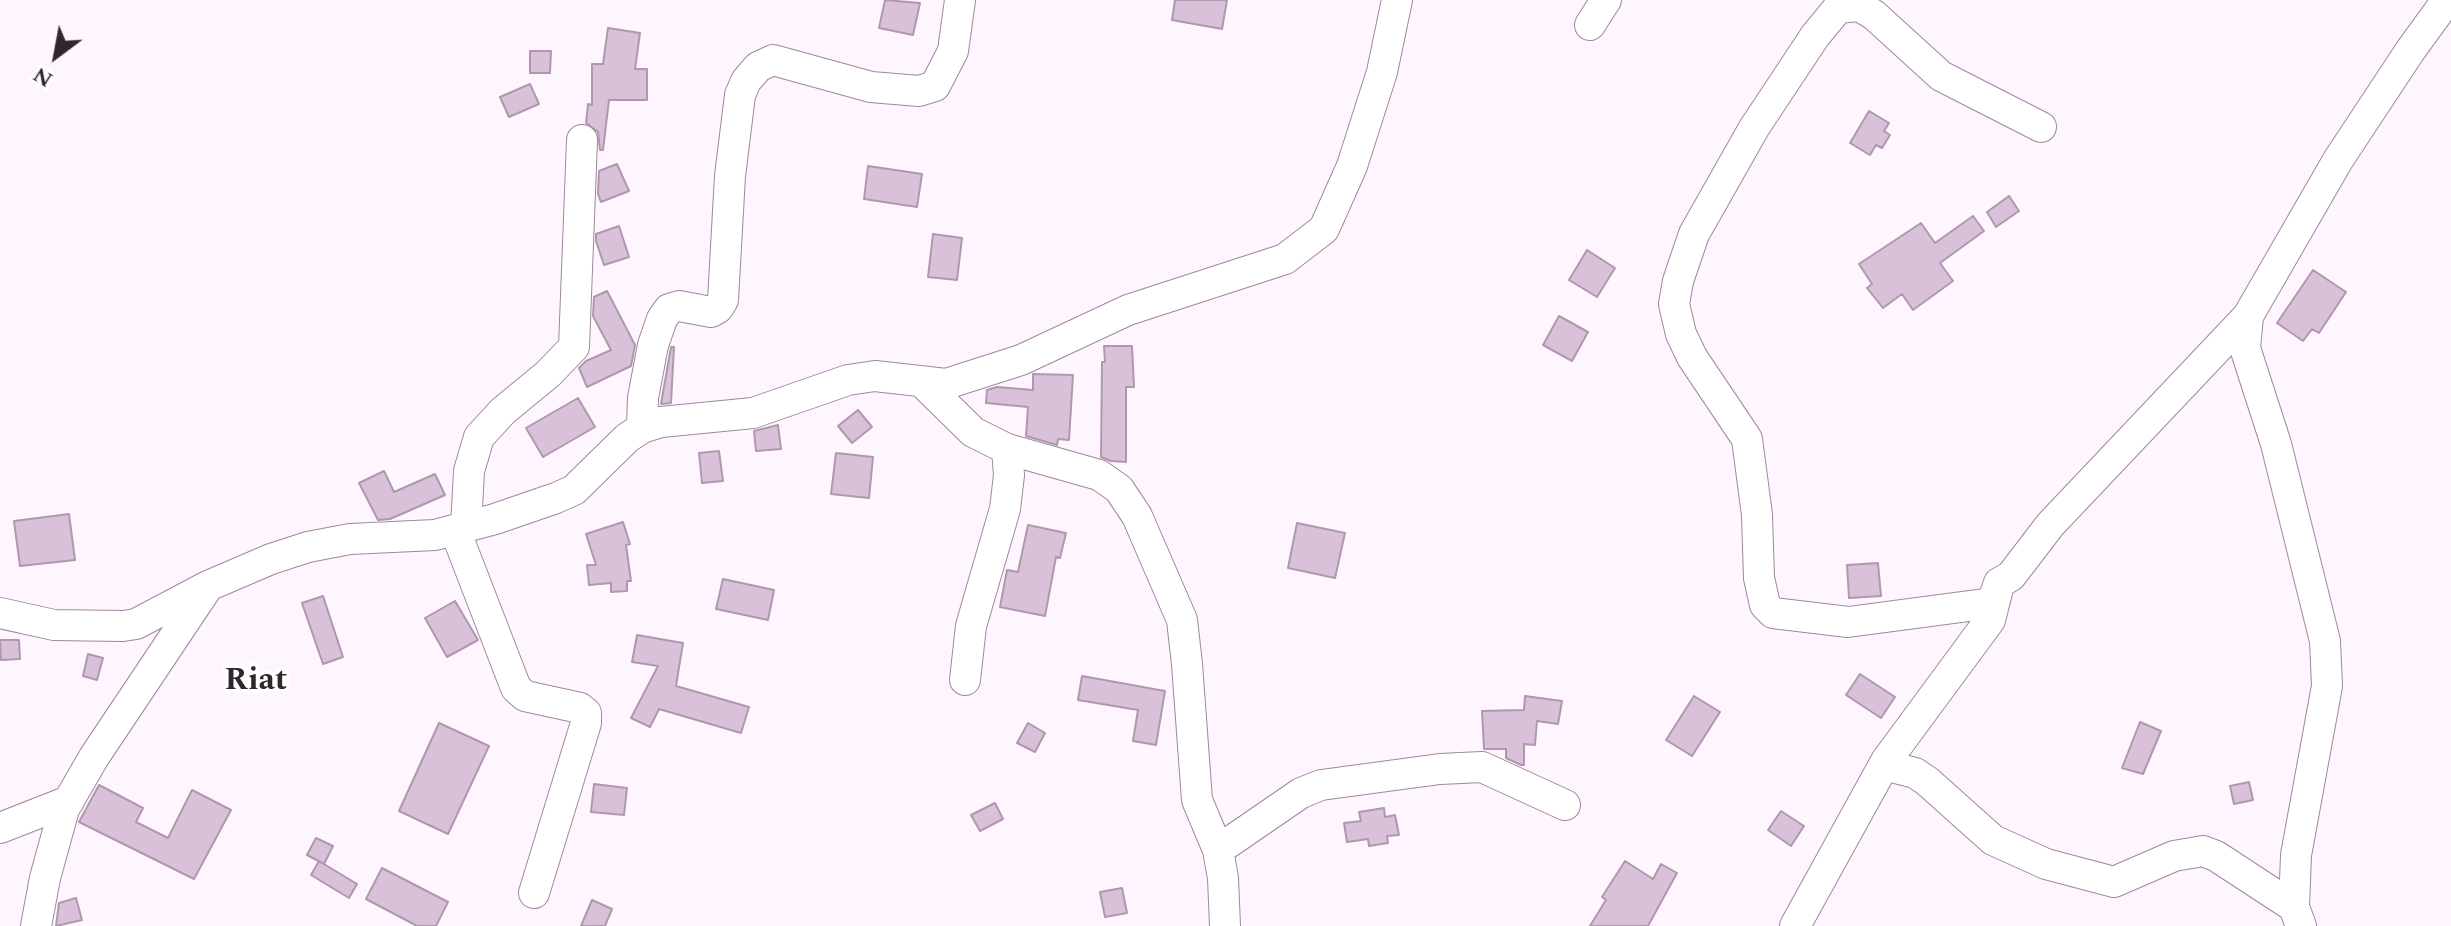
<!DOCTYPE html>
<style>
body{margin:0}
#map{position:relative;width:2451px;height:926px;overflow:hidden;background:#fff5ff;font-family:Spectral,serif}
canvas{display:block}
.north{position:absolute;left:16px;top:16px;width:80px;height:80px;-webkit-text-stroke:6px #fff;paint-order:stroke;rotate:212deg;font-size:22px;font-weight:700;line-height:32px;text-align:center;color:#2f262e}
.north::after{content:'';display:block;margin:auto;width:28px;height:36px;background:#2f262e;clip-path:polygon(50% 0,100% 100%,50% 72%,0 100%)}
</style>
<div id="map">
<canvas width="2451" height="926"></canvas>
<div class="north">N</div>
</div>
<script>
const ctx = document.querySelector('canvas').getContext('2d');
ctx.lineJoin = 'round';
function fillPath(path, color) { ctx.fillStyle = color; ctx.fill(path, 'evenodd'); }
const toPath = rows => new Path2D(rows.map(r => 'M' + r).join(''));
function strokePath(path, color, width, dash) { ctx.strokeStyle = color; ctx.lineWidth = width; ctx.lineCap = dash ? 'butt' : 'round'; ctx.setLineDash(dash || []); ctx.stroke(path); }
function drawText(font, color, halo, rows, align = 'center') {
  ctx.font = font + ' Spectral,serif'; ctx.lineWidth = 7; ctx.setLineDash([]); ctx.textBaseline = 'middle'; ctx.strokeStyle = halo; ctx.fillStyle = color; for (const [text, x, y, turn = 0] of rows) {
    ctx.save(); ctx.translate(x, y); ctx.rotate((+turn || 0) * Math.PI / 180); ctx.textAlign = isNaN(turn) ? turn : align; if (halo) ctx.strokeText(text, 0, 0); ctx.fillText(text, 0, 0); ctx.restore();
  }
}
const building = toPath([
 [885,0,920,3,913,35,879,28,885,0],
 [1175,0,1227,0,1222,29,1172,20,1175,0],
 [608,28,640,33,635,69,647,69,647,100,609,100,603,150,600,150,598,132,586,123,588,104,592,105,592,64,603,64,608,28],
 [530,51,551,51,550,73,530,73,530,51],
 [530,84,539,104,509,117,500,97,530,84],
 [1869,111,1889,123,1884,131,1890,135,1882,148,1876,145,1870,155,1850,143,1869,111],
 [617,164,629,191,601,202,598,194,599,171,617,164],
 [868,166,922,174,917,207,864,199,868,166],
 [2009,196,2019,211,1996,227,1987,212,2009,196],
 [1973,216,1984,231,1940,263,1953,281,1913,310,1902,294,1883,308,1867,288,1872,284,1859,264,1921,223,1935,243,1973,216],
 [619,226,629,257,604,265,596,241,596,234,619,226],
 [933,234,962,238,957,280,928,277,933,234],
 [1587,250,1615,268,1597,297,1569,280,1587,250],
 [2313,270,2346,292,2319,333,2312,329,2303,341,2277,323,2313,270],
 [607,291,635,345,631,366,587,387,579,368,586,361,611,350,593,316,594,297,607,291],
 [1559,316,1588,332,1572,361,1543,345,1559,316],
 [1104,346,1132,346,1134,387,1126,387,1126,462,1111,461,1101,457,1102,362,1105,362,1104,346],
 [671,347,674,347,671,403,661,404,671,347],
 [1033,374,1073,375,1069,440,1058,439,1057,445,1026,436,1028,407,986,403,987,390,997,387,1033,390,1033,374],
 [578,398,595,427,543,457,526,428,578,398],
 [858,410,872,427,852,443,838,426,858,410],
 [778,425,781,449,756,451,754,431,778,425],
 [719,451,723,481,702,483,699,453,719,451],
 [836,453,873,457,869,498,831,494,836,453],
 [384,471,394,492,435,474,445,495,390,519,378,520,359,483,384,471],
 [69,514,75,560,20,566,14,521,69,514],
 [623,522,630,544,626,545,631,581,627,581,627,591,611,592,611,583,589,585,587,565,596,565,586,534,623,522],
 [1297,523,1345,533,1335,578,1288,568,1297,523],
 [1028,525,1066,533,1060,558,1056,557,1045,616,1000,607,1007,570,1018,572,1028,525],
 [1878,563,1881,596,1849,598,1847,565,1878,563],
 [723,579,774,590,768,620,716,609,723,579],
 [323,596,343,657,323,664,302,603,323,596],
 [455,601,478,640,447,657,425,618,455,601],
 [637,635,683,643,676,686,749,707,741,733,659,709,650,727,631,718,658,666,632,662,637,635],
 [0,640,19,640,20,659,1,660,0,640],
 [88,654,103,658,97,680,83,676,88,654],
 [1860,674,1895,697,1881,718,1846,695,1860,674],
 [1082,676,1165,691,1156,745,1133,741,1138,710,1078,700,1082,676],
 [1525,696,1562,701,1558,724,1537,721,1535,745,1524,744,1524,765,1521,765,1506,758,1506,749,1484,749,1482,711,1524,710,1525,696],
 [1694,696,1720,712,1692,756,1666,740,1694,696],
 [2140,722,2161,731,2143,774,2122,768,2140,722],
 [439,723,489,746,448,834,399,811,439,723],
 [1028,723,1045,733,1035,752,1017,743,1028,723],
 [2249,782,2253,800,2234,804,2230,786,2249,782],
 [594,784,627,788,624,815,591,812,594,784],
 [99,785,143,808,136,822,168,838,192,790,231,810,194,879,79,822,99,785],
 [995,803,1003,819,980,831,971,815,995,803],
 [1384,808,1385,817,1395,815,1399,835,1387,836,1388,843,1369,846,1368,839,1347,842,1344,823,1361,821,1359,812,1384,808],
 [1781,811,1804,826,1791,846,1768,830,1781,811],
 [316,838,333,846,324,864,307,855,316,838],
 [319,861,357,884,349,898,311,875,319,861],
 [1625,861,1653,879,1661,864,1677,873,1648,926,1590,926,1606,900,1602,897,1625,861],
 [382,868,448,902,436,926,417,926,366,899,382,868],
 [1122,888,1127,913,1105,917,1100,892,1122,888],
 [76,898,82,920,56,926,59,903,76,898],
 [592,900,612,909,605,926,581,926,592,900]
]);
fillPath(building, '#d9c2d9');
strokePath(building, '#af98ae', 2);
const minor = toPath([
 [1590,25,1606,0],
 [2041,127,1941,76,1874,15,1859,6,1838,8,1815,36,1754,128,1694,234,1678,281,1674,304,1681,334,1692,357,1747,439,1757,515,1759,578,1765,605,1773,613,1848,622,1992,603,1999,583,2011,576,2050,525,2248,316,2338,160,2410,51,2447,0],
 [2248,316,2245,348,2276,444,2325,641,2327,686,2296,855,2294,907,2301,926],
 [922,382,973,432,1007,449,1099,475,1119,489,1137,516,1182,620,1187,664,1197,800,1218,850,1223,878,1225,926],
 [642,428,643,398,653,345,662,319,669,309,679,306,711,312,718,308,723,300,730,176,740,95,746,81,758,67,773,60,871,87,919,91,935,86,953,51,960,0],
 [466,527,469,471,479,437,503,411,548,374,574,347,582,140],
 [455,530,516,688,525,696,580,708,586,713,586,723,534,893],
 [0,613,54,625,123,626,136,624,208,586,271,559,308,547,350,539,435,535,495,519,556,498,574,490,627,438,642,428,661,422,753,413,848,380,875,376,946,384,1021,360,1128,310,1285,259,1324,229,1352,166,1382,72,1397,0],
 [965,680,971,626,1005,509,1009,475,1007,449],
 [1884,765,1915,773,1927,781,1993,840,2046,864,2114,882,2174,856,2203,851,2216,856,2294,907],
 [0,828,69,801],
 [1218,850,1301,793,1321,785,1440,769,1482,767,1565,805],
 [36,926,45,878,64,809,94,757,205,591],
 [1795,926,1886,761,1990,620,1998,588]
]);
strokePath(minor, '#9e889d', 32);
strokePath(minor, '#fff', 30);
drawText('bold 32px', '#2f262e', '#fff', [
 ["Riat",256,683]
]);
</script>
